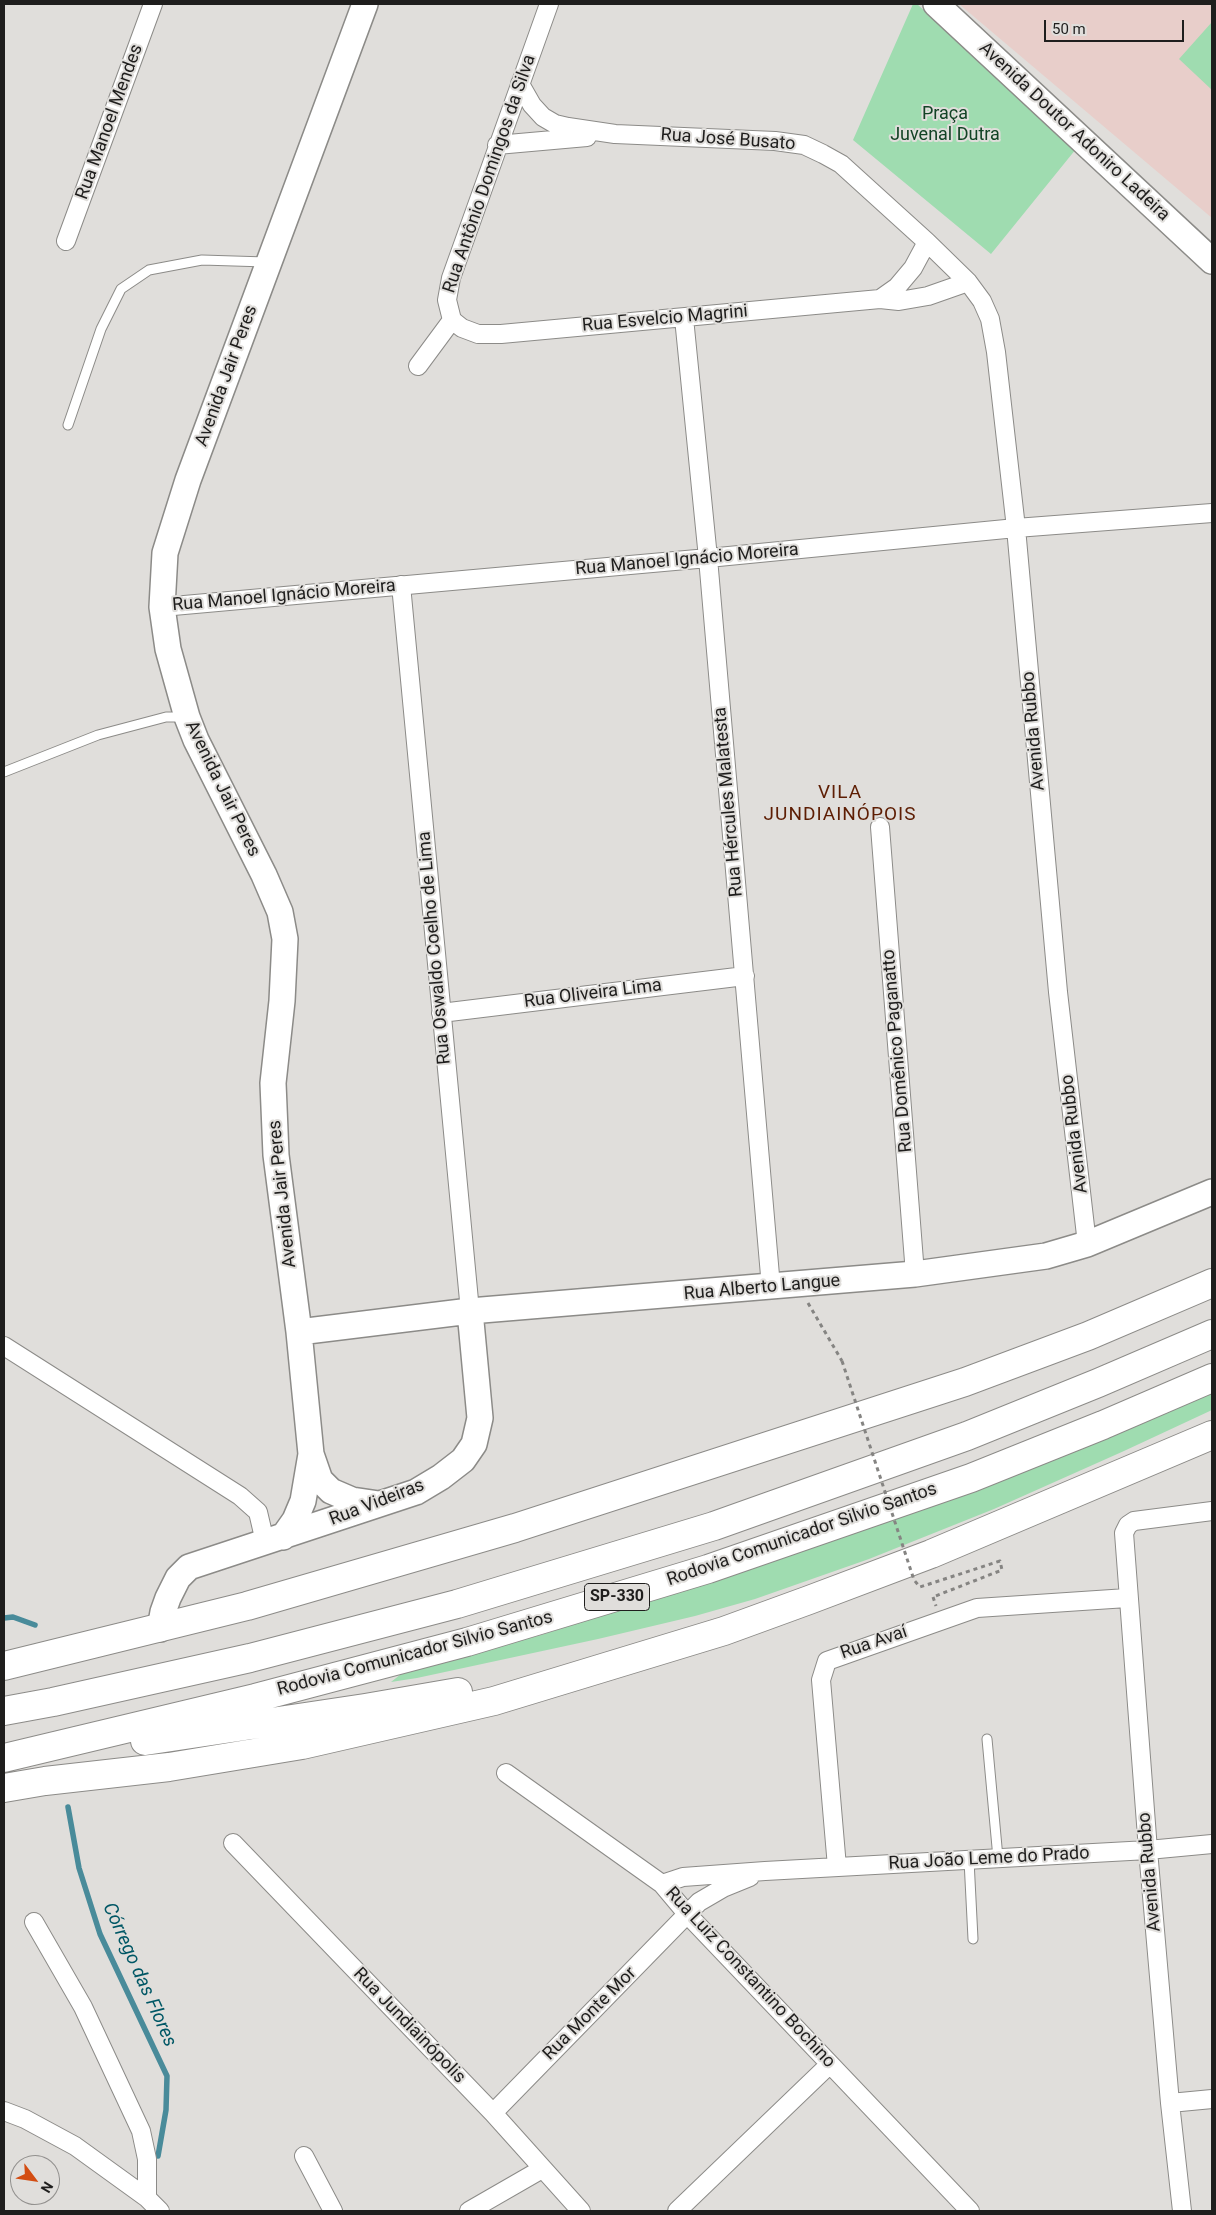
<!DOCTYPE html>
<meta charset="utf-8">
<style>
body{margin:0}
#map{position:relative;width:1216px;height:2215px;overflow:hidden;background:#e0dedb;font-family:Roboto,sans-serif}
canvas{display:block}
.frame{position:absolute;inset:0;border:5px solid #1f1e1d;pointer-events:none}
.north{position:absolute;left:10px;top:2155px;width:50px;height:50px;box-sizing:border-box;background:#e0dedb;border:1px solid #93918f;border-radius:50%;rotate:121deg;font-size:14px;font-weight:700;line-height:20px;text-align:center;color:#1f1e1d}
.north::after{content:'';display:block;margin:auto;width:18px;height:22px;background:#d34d12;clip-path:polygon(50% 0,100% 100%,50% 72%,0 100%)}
.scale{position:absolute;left:1044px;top:20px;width:140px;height:22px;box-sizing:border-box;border:2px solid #1f1e1d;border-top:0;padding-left:6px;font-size:15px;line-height:18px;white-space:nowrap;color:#1f1e1d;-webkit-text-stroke:4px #e0dedb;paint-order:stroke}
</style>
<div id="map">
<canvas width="1216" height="2215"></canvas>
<div class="frame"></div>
<div class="north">N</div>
<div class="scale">50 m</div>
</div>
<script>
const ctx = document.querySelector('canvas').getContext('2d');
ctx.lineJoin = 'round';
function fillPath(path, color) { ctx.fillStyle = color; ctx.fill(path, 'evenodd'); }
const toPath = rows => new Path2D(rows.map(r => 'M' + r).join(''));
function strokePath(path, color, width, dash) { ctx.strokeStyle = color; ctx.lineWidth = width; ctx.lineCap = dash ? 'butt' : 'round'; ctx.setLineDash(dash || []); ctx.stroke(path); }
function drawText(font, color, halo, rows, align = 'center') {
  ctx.font = font + ' Roboto,sans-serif'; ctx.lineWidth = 4; ctx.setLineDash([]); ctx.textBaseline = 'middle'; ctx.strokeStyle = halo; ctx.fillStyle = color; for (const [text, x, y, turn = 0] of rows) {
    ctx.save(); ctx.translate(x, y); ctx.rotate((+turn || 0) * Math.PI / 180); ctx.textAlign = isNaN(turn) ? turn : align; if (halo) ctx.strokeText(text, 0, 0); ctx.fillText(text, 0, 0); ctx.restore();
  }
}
fillPath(toPath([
 [959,4,1212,4,1212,218]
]), '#e8ceca');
fillPath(toPath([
 [913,4,917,4,1076,149,991,254,853,140],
 [1212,22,1212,90,1179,59],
 [1212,1392,1212,1410,1124,1451,994,1509,869,1559,755,1599,695,1616,598,1639,417,1678,391,1682,406,1670,541,1635,743,1570]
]), '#9fdcb0');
strokePath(toPath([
 [4,1618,13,1617,35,1625],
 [68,1807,79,1868,100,1934,167,2076,166,2110,158,2156]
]), '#498b9a', 5.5);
const lane = toPath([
 [68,425,101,329,121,289,149,270,202,260,266,262],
 [4,772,98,735,166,717,184,717],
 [987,1739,998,1858],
 [969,1860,973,1939]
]);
const street = toPath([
 [520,84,532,105,543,117,555,124,568,127,615,134,775,141,804,145,823,154,841,164,927,242,968,282,982,301,990,319,996,352,1016,528,1058,992,1087,1244],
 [497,145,587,137],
 [66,241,153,4],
 [880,299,897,287,913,268,927,242],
 [684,318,708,558,771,1287],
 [452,320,462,328,478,334,501,334,880,299,899,301,928,296,968,282],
 [452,320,447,300,451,278,549,4],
 [418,366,452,320],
 [401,585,470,1311],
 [162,607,708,558,1016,528,1212,513],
 [880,827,915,1274],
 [441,1013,745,976],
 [4,1346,240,1496,258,1512,265,1542],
 [506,1773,662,1884,688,1915,970,2211],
 [233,1843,493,2113,581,2211],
 [837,1867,821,1680,827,1661,977,1608,1127,1598],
 [662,1884,683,1877,765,1871,1148,1850,1212,1844],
 [34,1922,83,2007,141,2131,147,2159,147,2198],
 [1170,2103,1212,2099],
 [4,2111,25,2119,75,2146,147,2198,160,2211],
 [493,2113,699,1902,723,1888,750,1877],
 [304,2156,333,2211],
 [469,2211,542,2169],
 [677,2211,830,2064],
 [1182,2211,1170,2103,1148,1850,1124,1533,1128,1525,1134,1521,1212,1511]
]);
const secondary = toPath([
 [936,4,1212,261],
 [299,1332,470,1311,915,1274,1046,1256,1087,1244,1212,1192],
 [311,1454,320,1480,331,1491,352,1500,379,1504],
 [283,1537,295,1520,303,1501,311,1454,299,1332,276,1155,273,1083,282,1001,285,939,280,912,264,875,196,740,187,717,168,649,162,607,165,553,188,480,365,4],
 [160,1629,163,1612,168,1598,178,1578,189,1567,416,1492,441,1477,463,1460,474,1444,480,1418,470,1311]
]);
const highway = toPath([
 [4,1666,247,1606,515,1528,965,1382,1088,1336,1212,1283],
 [4,1711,53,1702,250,1658,457,1604,714,1526,967,1436,1098,1383,1212,1334],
 [145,1741,365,1708,458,1692],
 [4,1758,255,1698,467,1642,708,1569,971,1478,1103,1425,1212,1378],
 [4,1788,45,1781,169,1767,302,1745,494,1701,724,1631,809,1600,931,1554,1212,1435]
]);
strokePath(lane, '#8c8b88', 11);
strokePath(street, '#8c8b88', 20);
strokePath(secondary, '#8c8b88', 28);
strokePath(highway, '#8c8b88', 30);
strokePath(toPath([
 [808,1303,842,1361],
 [933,1597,936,1606]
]), '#858482', 3, [4, 4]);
strokePath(lane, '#fff', 9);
strokePath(street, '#fff', 18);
strokePath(secondary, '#fff', 25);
strokePath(highway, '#fff', 28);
strokePath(toPath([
 [842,1361,914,1580,920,1587,1000,1561,1002,1570,933,1597]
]), '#858482', 3, [4, 4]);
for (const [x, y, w] of [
 [617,1597,65]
]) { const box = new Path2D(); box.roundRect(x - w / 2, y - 13.5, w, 27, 4); ctx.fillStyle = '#e0dedb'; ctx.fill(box); strokePath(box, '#1f1e1d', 1); }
drawText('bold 16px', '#1f1e1d', null, [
 ["SP-330",617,1597]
]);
drawText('18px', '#124325', '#e0dedb', [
 ["Praça",945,114],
 ["Juvenal Dutra",945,135]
]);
drawText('18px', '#1f1e1d', '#e0dedb', [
 ["Rua Manoel Mendes",110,122,-70],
 ["Avenida Doutor Adoniro Ladeira",1074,132,43],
 ["Rua José Busato",728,140,4],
 ["Rua Antônio Domingos da Silva",490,174,-71],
 ["Rua Esvelcio Magrini",665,319,-5],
 ["Avenida Jair Peres",227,376,-70],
 ["Rua Manoel Ignácio Moreira",687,560,-5],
 ["Rua Manoel Ignácio Moreira",284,596,-5],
 ["Avenida Rubbo",1034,731,-95],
 ["Avenida Jair Peres",222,789,64],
 ["Rua Hércules Malatesta",729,802,-95],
 ["Rua Oswaldo Coelho de Lima",435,948,-95],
 ["Rua Oliveira Lima",593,994,-7],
 ["Rua Domênico Paganatto",898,1051,-95],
 ["Avenida Rubbo",1075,1134,-97],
 ["Avenida Jair Peres",283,1194,-96],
 ["Rua Alberto Langue",762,1288,-5],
 ["Rua Videiras",377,1503,-21],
 ["Rodovia Comunicador Silvio Santos",802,1535,-19],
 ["Rua Avaí",874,1643,-19],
 ["Rodovia Comunicador Silvio Santos",415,1654,-15],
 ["Rua João Leme do Prado",989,1859,-3],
 ["Avenida Rubbo",1150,1872,-95],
 ["Rua Luiz Constantino Bochino",750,1978,47],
 ["Rua Monte Mor",590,2014,-45],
 ["Rua Jundiainópolis",409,2026,46]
]);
ctx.letterSpacing = '1px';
drawText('19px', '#5d1d03', '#e0dedb', [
 ["VILA",840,793],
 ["JUNDIAINÓPOIS",840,815]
]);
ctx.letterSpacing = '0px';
drawText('italic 19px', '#005765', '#e0dedb', [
 ["Córrego das Flores",139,1975,66]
]);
</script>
